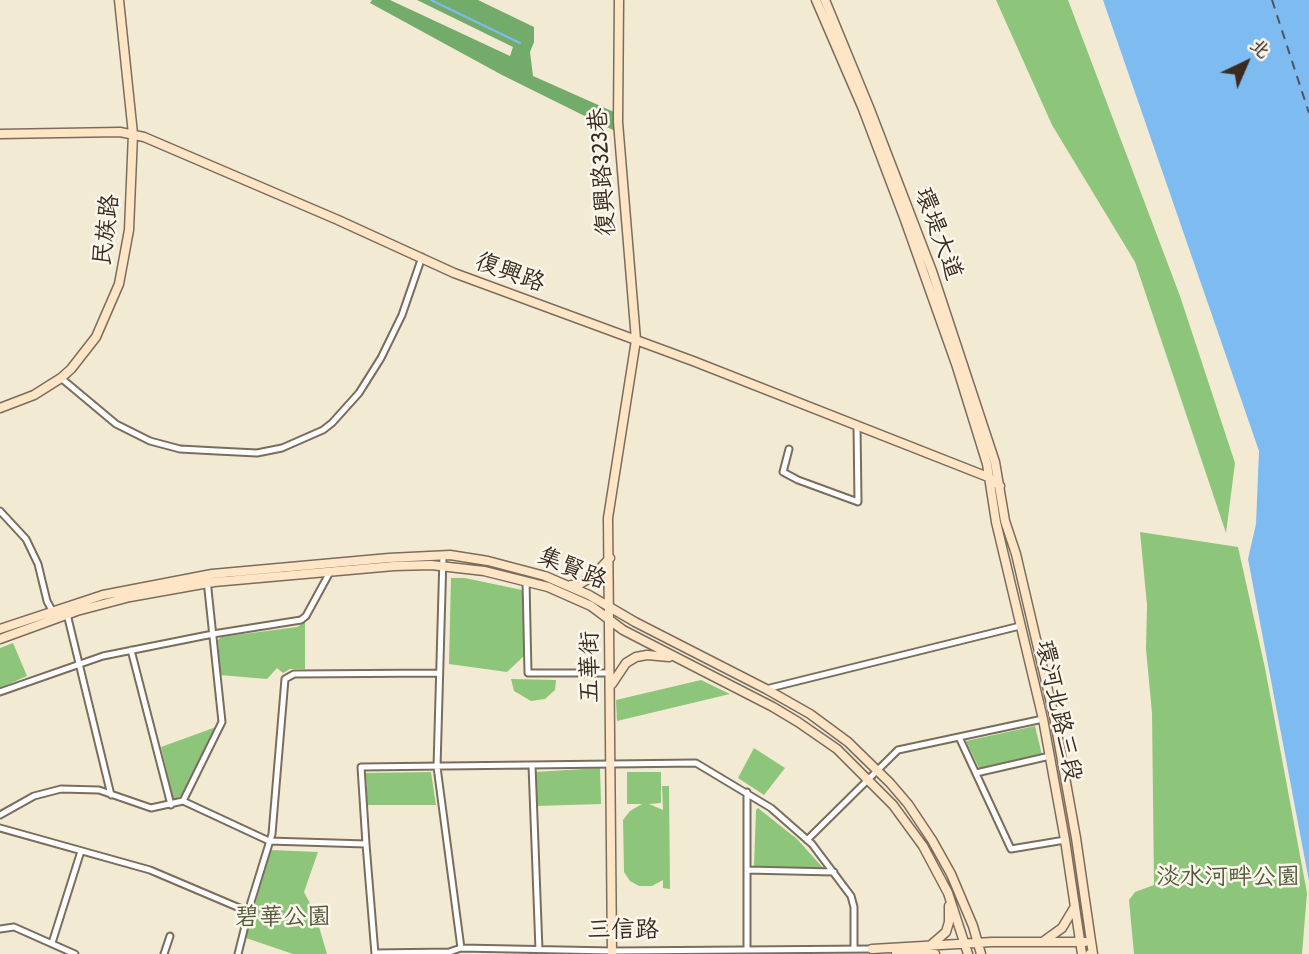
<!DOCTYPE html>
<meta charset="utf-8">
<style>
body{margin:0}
#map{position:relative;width:1309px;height:954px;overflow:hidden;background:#f3ead3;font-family:"Patrick Hand","LXGW WenKai TC",sans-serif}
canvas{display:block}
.north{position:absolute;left:1211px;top:28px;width:70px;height:70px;-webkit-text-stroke:5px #fbf7ec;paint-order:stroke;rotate:44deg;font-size:19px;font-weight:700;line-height:28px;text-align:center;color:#3b2a1e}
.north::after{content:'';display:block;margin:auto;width:24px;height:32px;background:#3b2a1e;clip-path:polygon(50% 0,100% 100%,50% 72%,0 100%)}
</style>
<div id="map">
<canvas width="1309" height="954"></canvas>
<div class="north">北</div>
</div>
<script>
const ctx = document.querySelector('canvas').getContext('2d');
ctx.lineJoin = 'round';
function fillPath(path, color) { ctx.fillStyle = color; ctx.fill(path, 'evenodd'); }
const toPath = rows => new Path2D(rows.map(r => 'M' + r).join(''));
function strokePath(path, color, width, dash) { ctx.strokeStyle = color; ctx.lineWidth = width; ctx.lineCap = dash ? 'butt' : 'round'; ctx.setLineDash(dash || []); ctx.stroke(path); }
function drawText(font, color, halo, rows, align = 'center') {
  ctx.font = font + ' "Patrick Hand","LXGW WenKai TC",sans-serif'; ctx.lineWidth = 5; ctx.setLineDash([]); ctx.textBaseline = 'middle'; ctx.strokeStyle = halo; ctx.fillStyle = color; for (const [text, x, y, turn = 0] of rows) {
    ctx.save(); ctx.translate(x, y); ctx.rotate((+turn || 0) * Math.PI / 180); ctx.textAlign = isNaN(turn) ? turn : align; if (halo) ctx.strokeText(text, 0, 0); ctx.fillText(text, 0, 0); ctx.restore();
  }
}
fillPath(toPath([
 [996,0,1068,0,1180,296,1235,463,1226,533,1135,262,1052,125],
 [1140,532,1238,547,1265,668,1307,893,1302,954,1134,954,1129,900,1135,892,1154,885,1152,713,1146,649,1147,605],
 [451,578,465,578,522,590,524,656,507,672,449,664],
 [305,622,305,669,290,669,283,673,277,668,267,679,220,675,218,640,221,637,297,627],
 [13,643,27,676,0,688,0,648],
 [511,679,556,680,555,690,545,699,531,701,514,691],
 [701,680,730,694,617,721,616,700],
 [1035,726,1042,755,980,770,966,741],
 [216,727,183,795,175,799,173,798,161,747],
 [754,748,785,768,764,795,738,778],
 [600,768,601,804,536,806,535,772],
 [431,772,436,805,367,805,366,773],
 [627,772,661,772,661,803,649,804,663,810,662,786,669,786,670,889,663,888,663,880,652,886,639,886,630,881,624,872,623,820,630,811,642,804,627,804],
 [758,808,797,839,824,869,754,866,756,810],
 [270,850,318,852,304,892,315,913,327,954,293,954,246,938]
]), '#8dc67a');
fillPath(toPath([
 [372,0,390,0,510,56,513,47,417,0,478,0,534,27,534,42,530,52,533,76,614,112,615,131,502,75,370,3]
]), '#72ab6a');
fillPath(toPath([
 [1103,0,1309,0,1309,881,1248,559,1256,524,1259,451]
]), '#7dbbf1');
strokePath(toPath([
 [431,0,520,43]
]), '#7dbbf1', 2);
strokePath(toPath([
 [1272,0,1309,113]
]), '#4f565d', 2, [9, 7]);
const street = toPath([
 [61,378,116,424,150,441,180,449,217,451,257,453,282,448,323,430,332,423,359,393,381,358,402,315,422,257],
 [789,449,783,472,798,480,858,502,857,426],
 [0,511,26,539,38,564,47,601,54,614],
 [443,556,437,767,461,948],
 [526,581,528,673,610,673],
 [67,614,111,795],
 [131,650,171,805],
 [766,689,1020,626],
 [0,692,103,656,213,634,301,620,306,616,330,572],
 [959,737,1011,849,1065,840],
 [532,765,539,950],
 [976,773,1050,756],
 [183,801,269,841,366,844,361,767,696,763,771,808,812,844,851,896,854,907,854,949],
 [0,815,34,796,61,789,99,790,151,808,183,801,222,722,207,580],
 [0,828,150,870,249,912],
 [807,840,898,750,1043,719],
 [366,844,375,954],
 [747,870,834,872],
 [0,929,14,927,75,954],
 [52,943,81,851],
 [747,950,747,792],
 [375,953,449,952,461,948,612,951,872,949],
 [164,954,170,936],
 [238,954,251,902,272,834,285,679,294,674,438,673]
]);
const secondary = toPath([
 [816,0,863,109,905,220,957,367,987,464,996,522,1043,719,1065,840,1082,954],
 [825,0,869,107,932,271,995,462,1005,521,1016,554,1054,716,1076,838,1091,941,1093,954,1090,954],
 [0,134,120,132,144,137,338,220,454,273,693,361,988,477,1000,486],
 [0,408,34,395,61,378,71,369,96,337,119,284,129,230,133,134,119,0],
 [571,585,578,585,593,576,610,558],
 [0,629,103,595,212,574,389,558,450,555,488,561,545,576,589,595,635,622,766,689,810,714,848,742,890,783,908,804,932,840,951,874,973,926,981,954],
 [0,639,77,611,130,597,214,582,394,566,431,565,484,571,548,587,591,606,623,630,773,707,798,722,837,749,893,805,923,846,948,893,968,954],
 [612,684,626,663,636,657,647,655,669,657],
 [1044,941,1062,928,1074,908],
 [931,945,946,932,949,922,949,906],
 [872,949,992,942,1085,942],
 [896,952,935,954],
 [612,954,608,518,636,340,618,122,619,0]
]);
strokePath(street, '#7b6d5d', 9);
strokePath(secondary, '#7b6d5d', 11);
strokePath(street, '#fff', 5);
strokePath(secondary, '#fde5c5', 8);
drawText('24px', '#3b2a1e', '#fbf7ec', [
 ["復興路323巷",603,172,-94],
 ["民族路",107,230,-83],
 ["環堤大道",938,234,70],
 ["復興路",510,273,20],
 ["集賢路",572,569,22],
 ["五華街",591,667,-90],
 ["環河北路三段",1058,711,78],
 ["三信路",623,931]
]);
drawText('24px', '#54593a', '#fbf7ec', [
 ["淡水河畔公園",1228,878],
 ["碧華公園",283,918]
]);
</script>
